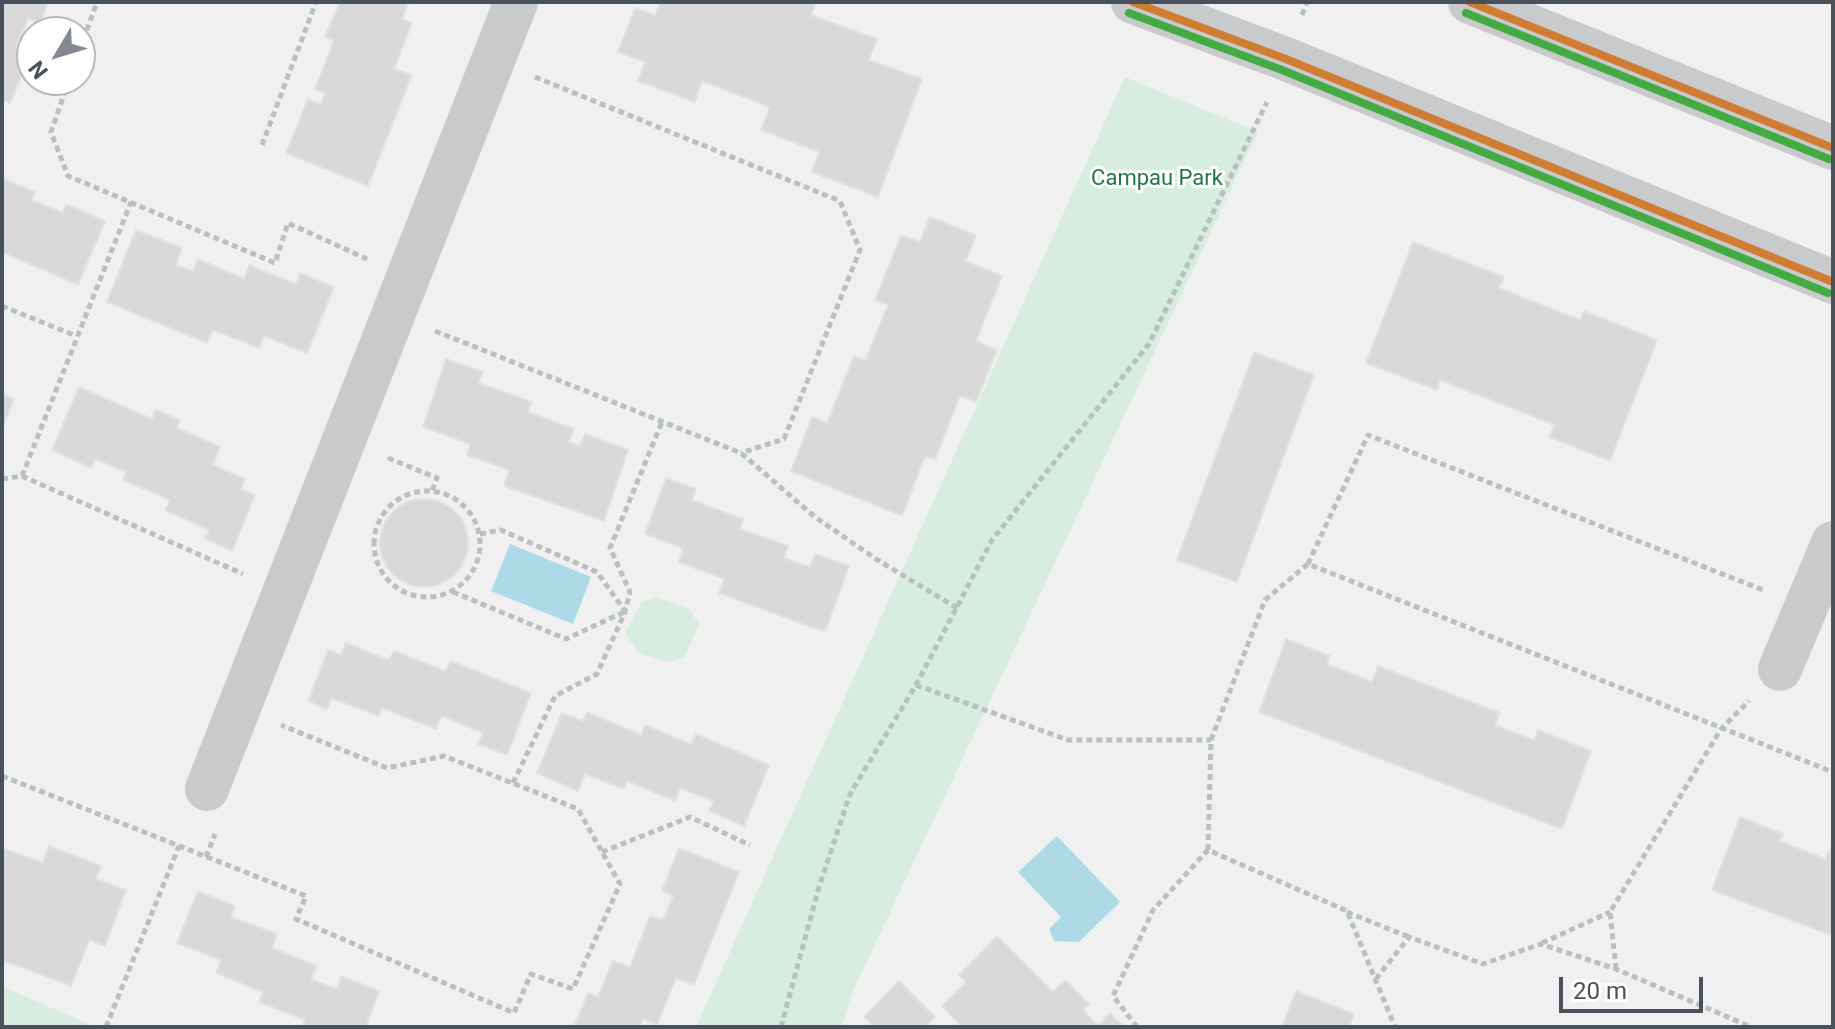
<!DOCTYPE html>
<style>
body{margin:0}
#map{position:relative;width:1835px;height:1029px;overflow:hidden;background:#f0f0f0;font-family:Roboto,sans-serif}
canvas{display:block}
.frame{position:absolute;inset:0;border:4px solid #49515a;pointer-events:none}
.north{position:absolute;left:16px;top:16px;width:80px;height:80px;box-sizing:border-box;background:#fff;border:2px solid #b6b9bd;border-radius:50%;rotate:232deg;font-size:22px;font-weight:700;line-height:32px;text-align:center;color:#49515a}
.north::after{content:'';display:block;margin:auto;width:28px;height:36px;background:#83898e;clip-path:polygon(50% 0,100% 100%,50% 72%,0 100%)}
.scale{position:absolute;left:1559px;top:977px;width:144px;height:36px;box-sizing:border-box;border:4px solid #49515a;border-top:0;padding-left:10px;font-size:24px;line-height:28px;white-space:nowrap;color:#49515a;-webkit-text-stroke:6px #fff;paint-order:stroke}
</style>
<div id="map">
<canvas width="1835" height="1029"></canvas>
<div class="frame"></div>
<div class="north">N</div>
<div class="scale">20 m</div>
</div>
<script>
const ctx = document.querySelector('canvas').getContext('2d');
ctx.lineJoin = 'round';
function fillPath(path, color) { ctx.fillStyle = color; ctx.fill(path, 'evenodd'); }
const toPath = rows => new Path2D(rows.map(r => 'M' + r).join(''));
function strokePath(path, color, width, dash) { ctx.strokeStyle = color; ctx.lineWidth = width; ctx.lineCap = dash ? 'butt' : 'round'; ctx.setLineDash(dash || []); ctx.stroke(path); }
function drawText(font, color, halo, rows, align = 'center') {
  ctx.font = font + ' Roboto,sans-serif'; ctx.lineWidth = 6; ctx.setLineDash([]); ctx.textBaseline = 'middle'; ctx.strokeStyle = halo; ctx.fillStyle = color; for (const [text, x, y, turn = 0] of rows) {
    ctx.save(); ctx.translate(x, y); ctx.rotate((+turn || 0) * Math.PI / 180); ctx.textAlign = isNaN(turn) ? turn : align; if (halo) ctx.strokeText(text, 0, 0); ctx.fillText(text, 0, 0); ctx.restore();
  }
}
fillPath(toPath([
 [1125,77,1258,132,852,993,842,1027,696,1027],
 [656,597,689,609,699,624,685,657,667,662,638,653,625,633,642,602],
 [2,986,95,1027,2,1027]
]), '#d6ede0');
fillPath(toPath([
 [510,544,591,577,573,624,491,591],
 [1057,836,1120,902,1079,942,1054,941,1049,929,1061,917,1018,872]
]), '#aedae8');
const building = toPath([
 [2,2,48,2,40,23,28,18,16,47,31,54,10,103,2,100,2,2],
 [340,2,409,2,402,19,412,23,394,69,412,75,368,186,286,153,308,99,321,105,325,93,315,89,334,40,325,37,340,2],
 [660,2,816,2,811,15,877,39,869,60,922,79,878,197,812,172,819,152,761,130,770,107,702,81,695,102,638,81,645,62,618,52,635,8,655,15,660,2],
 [2,178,35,192,32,200,63,213,66,204,105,221,78,285,2,252,2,178],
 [930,217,976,235,966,261,1002,276,976,341,997,350,976,402,960,396,935,460,925,456,902,516,791,471,812,417,827,423,854,356,865,361,888,305,875,300,901,235,920,242,930,217],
 [136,230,182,248,176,265,193,271,198,259,244,279,249,265,296,284,300,273,334,287,307,353,264,336,259,348,213,330,207,343,107,302,136,230],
 [1413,242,1504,277,1499,288,1580,320,1584,311,1657,340,1610,461,1549,437,1555,425,1440,380,1437,390,1366,363,1413,242],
 [1254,352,1314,375,1237,582,1177,560,1254,352],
 [446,359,483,372,479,383,532,402,528,412,574,429,569,442,580,446,585,434,628,450,604,521,504,486,509,470,467,455,470,444,423,427,446,359],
 [79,387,152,419,156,410,180,420,177,428,220,447,213,465,245,479,241,489,255,495,232,551,205,539,209,530,165,510,170,500,123,480,126,472,95,459,91,468,52,450,79,387],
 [2,394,14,399,2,429,2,394],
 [666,478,696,489,692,500,743,519,740,529,788,546,784,558,810,567,815,554,849,566,825,632,719,593,724,579,679,562,683,548,645,534,666,478],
 '380 543a44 44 0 1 1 88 0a44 44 0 1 1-88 0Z',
 [1286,639,1330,656,1327,664,1372,682,1378,666,1500,713,1495,725,1534,740,1538,730,1591,751,1562,829,1259,712,1286,639],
 [346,643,388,660,395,651,445,671,451,661,531,693,507,755,478,744,483,733,442,716,436,729,382,708,379,716,331,698,327,709,308,701,328,650,341,655,346,643],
 [587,712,641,735,645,725,691,744,696,734,769,765,744,826,709,811,713,801,680,788,675,801,627,781,624,789,585,774,578,791,537,773,562,713,583,721,587,712],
 [1740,817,1783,834,1780,841,1825,859,1833,844,1833,936,1712,890,1740,817],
 [49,846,101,866,96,879,126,890,105,946,89,940,71,986,5,961,2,970,2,848,43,863,49,846],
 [679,848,739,872,694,985,676,978,657,1025,643,1019,640,1027,574,1027,588,993,598,997,613,961,630,967,650,916,663,920,673,896,662,891,679,848],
 [198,891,235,906,231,917,277,934,272,948,317,966,311,979,337,989,341,976,379,991,366,1027,302,1027,305,1020,259,1002,263,992,216,973,221,960,177,943,198,891],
 [997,936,1053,992,1065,980,1089,1004,1083,1010,1098,1026,1110,1013,1124,1027,962,1027,942,1006,966,982,959,975,997,936],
 [899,981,935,1017,926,1027,874,1027,864,1017,899,981],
 [1296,991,1354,1014,1349,1027,1282,1027,1296,991]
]);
fillPath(building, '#d9d9da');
strokePath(building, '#e1e2e3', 2);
strokePath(toPath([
 [1302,15,1307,2],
 [80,49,97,2],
 [535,77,840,201,860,250,784,439,741,453],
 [69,80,51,132,68,176,275,263,288,223,367,259],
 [262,145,316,2],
 [2,306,76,336],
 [435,331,741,453,815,517,876,559,957,608],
 [388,458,437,478,432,491],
 [22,476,131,202],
 [2,479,22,476,243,574],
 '374 544a53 53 0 1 1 106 0a53 53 0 1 1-106 0Z',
 [480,534,501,530,597,572,625,611],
 [1308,564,1368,435,1763,590],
 [453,592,566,639,624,612],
 [916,685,1068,740,1211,740],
 [2,776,306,896,296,919,514,1013,531,974,573,989,620,884,578,809,444,756,387,768,281,725],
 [513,783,555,696,597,674,625,612,630,592,610,548,662,422],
 [1208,850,1211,740,1265,600,1308,564,1833,772],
 [602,852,690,817,750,845],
 [206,857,215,834],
 [1347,912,1409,937],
 [1542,943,1610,912],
 [1616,969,1610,912,1721,729,1749,701],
 [1376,979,1409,937,1483,964,1541,944,1616,969,1751,1027],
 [106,1027,179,846],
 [781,1027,819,887,850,794,916,685,992,540,1149,344,1267,102],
 [1137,1027,1113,996,1153,910,1208,850,1347,911,1395,1027]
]), '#b8c1bf', 5, [6, 4]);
strokePath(toPath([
 [1133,2,1286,59,1833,282],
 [1470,2,1833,148],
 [1780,669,1833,543],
 [207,789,516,2]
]), '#c8cacb', 44);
strokePath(toPath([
 [1133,2,1286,59,1833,282],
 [1470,2,1833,148]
]), '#d07c32', 8);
strokePath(toPath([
 [1129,13,1282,70,1828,293],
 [1466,13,1829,159]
]), '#44aa42', 8);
drawText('22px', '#20754d', '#fff', [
 ["Campau Park",1157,179]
]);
</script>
